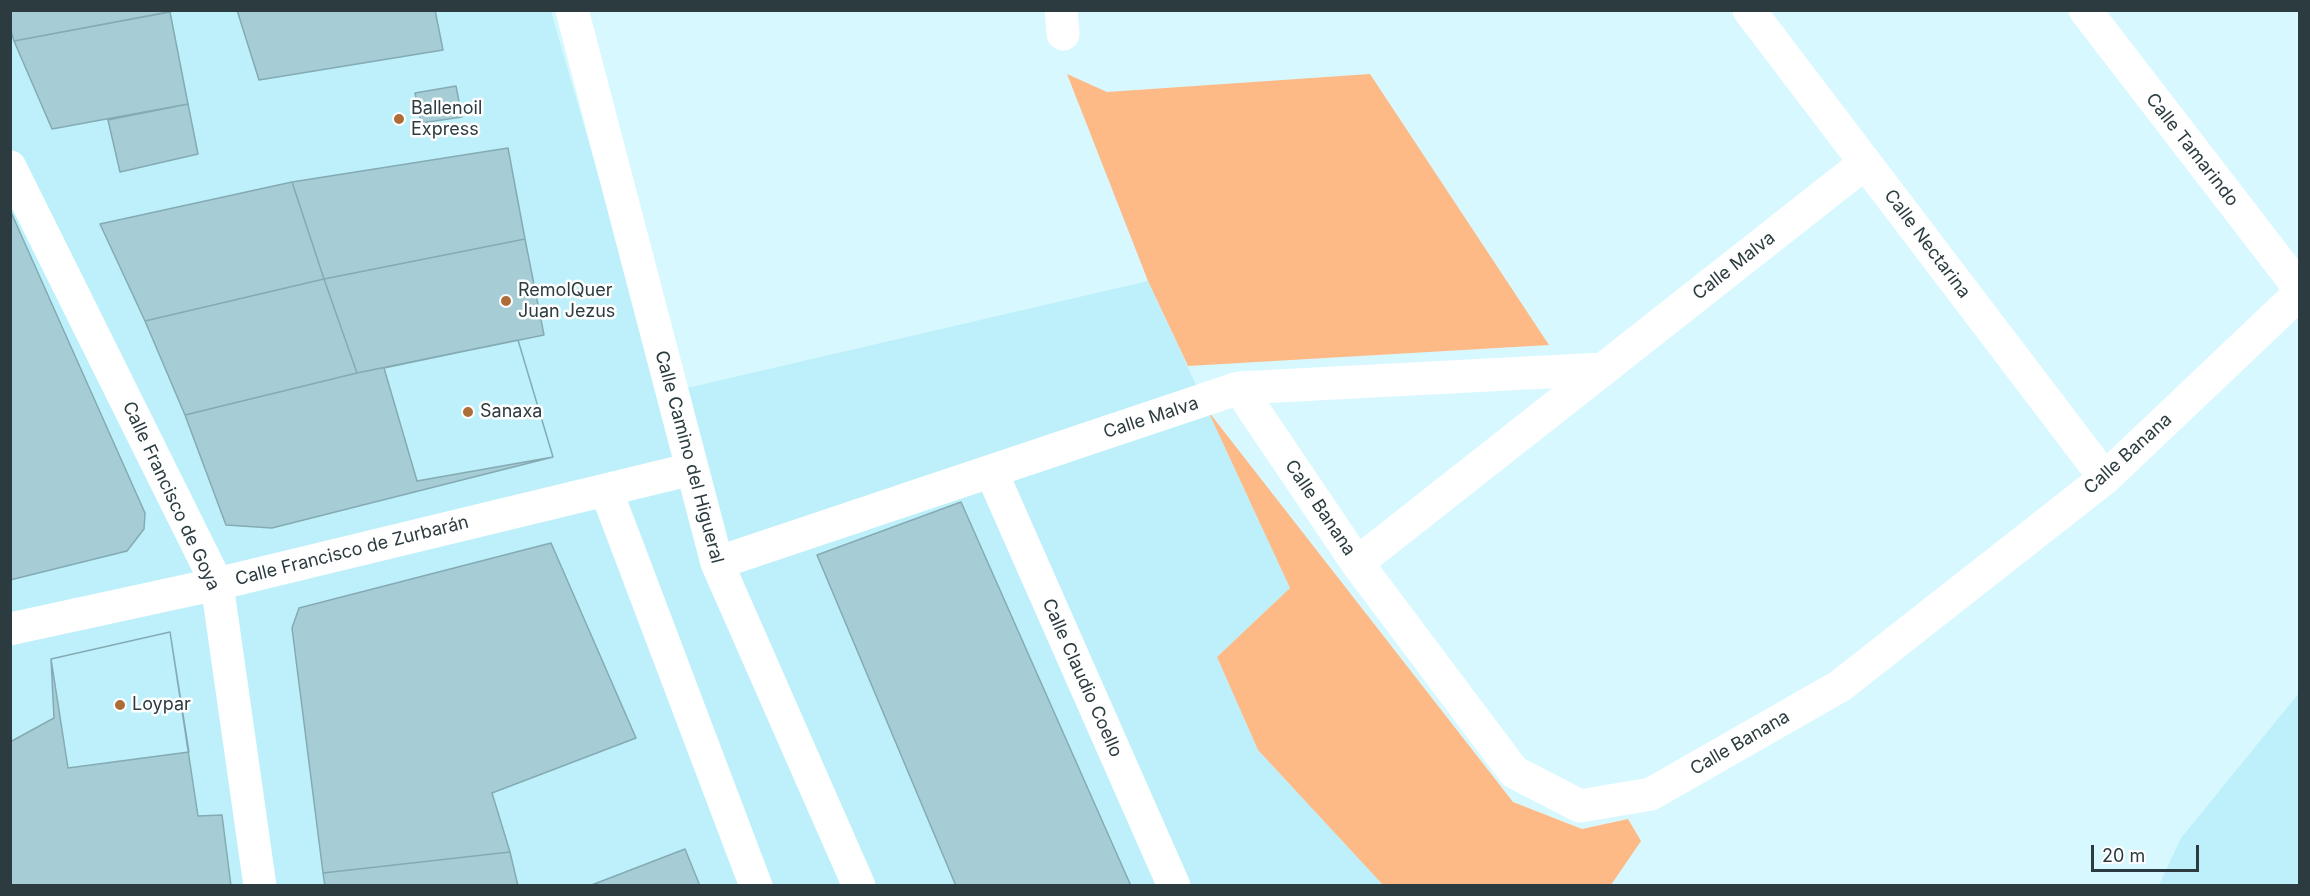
<!DOCTYPE html>
<meta charset="utf-8">
<style>
body{margin:0}
#map{position:relative;width:2310px;height:896px;overflow:hidden;background:#d8f8ff;font-family:Inter,sans-serif}
canvas{display:block}
.frame{position:absolute;inset:0;border:12px solid #2b3b3f;pointer-events:none}
.scale{position:absolute;left:2091px;top:845px;width:108px;height:27px;box-sizing:border-box;border:3px solid #2b3b3f;border-top:0;padding-left:8px;font-size:18px;line-height:21px;white-space:nowrap;color:#2b3b3f;-webkit-text-stroke:4px #fefefe;paint-order:stroke}
</style>
<div id="map">
<canvas width="2310" height="896"></canvas>
<div class="frame"></div>
<div class="scale">20 m</div>
</div>
<script>
const ctx = document.querySelector('canvas').getContext('2d');
ctx.lineJoin = 'round';
function fillPath(path, color) { ctx.fillStyle = color; ctx.fill(path, 'evenodd'); }
const toPath = rows => new Path2D(rows.map(r => 'M' + r).join(''));
function strokePath(path, color, width, dash) { ctx.strokeStyle = color; ctx.lineWidth = width; ctx.lineCap = dash ? 'butt' : 'round'; ctx.setLineDash(dash || []); ctx.stroke(path); }
function drawText(font, color, halo, rows, align = 'center') {
  ctx.font = font + ' Inter,sans-serif'; ctx.lineWidth = 5; ctx.setLineDash([]); ctx.textBaseline = 'middle'; ctx.strokeStyle = halo; ctx.fillStyle = color; for (const [text, x, y, turn = 0] of rows) {
    ctx.save(); ctx.translate(x, y); ctx.rotate((+turn || 0) * Math.PI / 180); ctx.textAlign = isNaN(turn) ? turn : align; if (halo) ctx.strokeText(text, 0, 0); ctx.fillText(text, 0, 0); ctx.restore();
  }
}
fillPath(toPath([
 [10,11,551,11,661,394,1148,281,1290,588,1217,657,1258,750,1383,885,11,885],
 [2299,693,2299,885,2159,885,2181,838]
]), '#bdf0fa');
fillPath(toPath([
 [1067,74,1107,92,1370,74,1549,345,1188,366,1148,281],
 [1208,411,1513,802,1582,829,1628,819,1641,841,1611,885,1383,885,1258,750,1217,657,1290,588]
]), '#feba86');
const building = toPath([
 [10,10,179,10,14,41,10,28,10,10],
 [237,10,435,10,443,50,259,80,237,10],
 [170,12,188,104,52,129,14,41,170,12],
 [456,86,462,117,421,123,415,93,456,86],
 [188,104,198,154,120,172,108,120,188,104],
 [508,148,525,239,324,279,292,182,508,148],
 [292,182,324,279,145,321,100,224,292,182],
 [10,210,145,513,144,529,127,551,10,580,10,210],
 [525,239,544,335,357,373,324,279,525,239],
 [324,279,357,373,185,415,145,321,324,279],
 [518,340,553,457,272,528,226,525,185,415,357,373,518,340],
 [518,340,553,457,417,481,384,368,518,340],
 [961,502,1131,886,956,886,817,555,961,502],
 [551,543,636,738,492,793,510,852,323,873,292,628,299,608,551,543],
 [170,632,198,816,222,815,231,886,10,886,10,742,54,718,51,659,170,632],
 [170,632,189,752,68,768,51,659,170,632],
 [685,849,700,886,589,886,685,849],
 [510,852,518,886,325,886,323,873,510,852]
]);
fillPath(building, '#a6cdd5');
strokePath(building, '#84abb3', 1.5);
strokePath(toPath([
 [572,10,717,563,859,886],
 [1061,10,1063,34],
 [1749,10,2105,478],
 [2085,10,2300,289],
 [10,167,217,584,260,886],
 [1239,388,1357,563,1514,772,1580,806,1651,794,1840,686,2105,478,2300,293],
 [991,471,1174,886],
 [606,490,756,886],
 [717,563,1239,388,1603,369],
 [1357,563,1865,163],
 [10,629,217,584,692,469]
]), '#fff', 33);
for (const [x, y, r, color] of [
 [399,119,6,"#ae6d37"],
 [506,301,6,"#ae6d37"],
 [468,412,6,"#ae6d37"],
 [120,705,6,"#ae6d37"]
]) { const dot = new Path2D(); dot.arc(x, y, r, 0, 2 * Math.PI); ctx.fillStyle = color; ctx.fill(dot); strokePath(dot, '#fefefe', 2); }
drawText('18px', '#2b3b3f', '#fefefe', [
 ["Ballenoil",411,109],
 ["Express",411,130],
 ["RemolQuer",518,291],
 ["Juan Jezus",518,312],
 ["Sanaxa",480,412],
 ["Loypar",132,705]
], 'left');
drawText('18px', '#2b3b3f', '#fefefe', [
 ["Calle Tamarindo",2192,150,52],
 ["Calle Nectarina",1927,244,53],
 ["Calle Malva",1734,266,-38],
 ["Calle Malva",1151,418,-18],
 ["Calle Banana",2128,454,-42],
 ["Calle Camino del Higueral",689,457,75],
 ["Calle Francisco de Goya",171,496,65],
 ["Calle Banana",1320,508,56],
 ["Calle Francisco de Zurbarán",352,551,-14],
 ["Calle Claudio Coello",1082,678,66],
 ["Calle Banana",1740,743,-30]
]);
</script>
